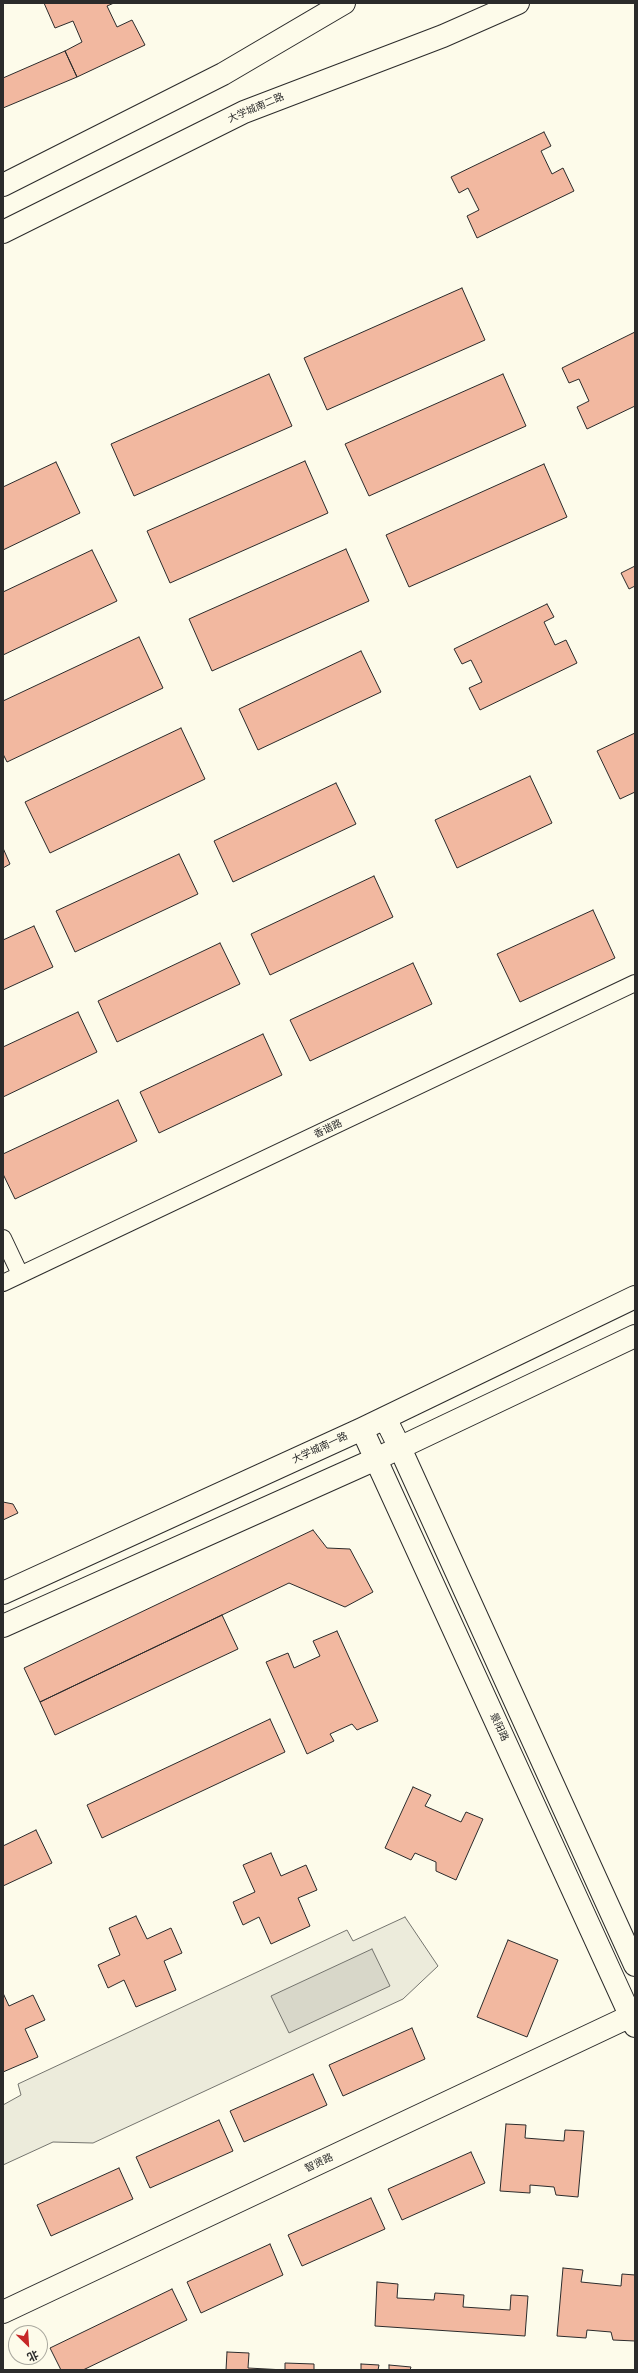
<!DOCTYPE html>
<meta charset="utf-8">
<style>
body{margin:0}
#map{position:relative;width:638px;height:2373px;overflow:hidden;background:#fdfbea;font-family:"Roboto Serif","Noto Sans SC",serif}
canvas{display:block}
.frame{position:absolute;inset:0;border:4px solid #2b2b2b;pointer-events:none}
.north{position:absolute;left:8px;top:2325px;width:40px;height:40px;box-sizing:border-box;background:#fdfbea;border:1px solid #a9a89e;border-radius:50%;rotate:155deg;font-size:11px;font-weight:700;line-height:16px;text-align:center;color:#2b2b2b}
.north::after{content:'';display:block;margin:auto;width:14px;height:18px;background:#c62828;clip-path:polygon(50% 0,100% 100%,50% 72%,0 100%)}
</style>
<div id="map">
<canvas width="638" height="2373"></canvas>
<div class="frame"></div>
<div class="north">北</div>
</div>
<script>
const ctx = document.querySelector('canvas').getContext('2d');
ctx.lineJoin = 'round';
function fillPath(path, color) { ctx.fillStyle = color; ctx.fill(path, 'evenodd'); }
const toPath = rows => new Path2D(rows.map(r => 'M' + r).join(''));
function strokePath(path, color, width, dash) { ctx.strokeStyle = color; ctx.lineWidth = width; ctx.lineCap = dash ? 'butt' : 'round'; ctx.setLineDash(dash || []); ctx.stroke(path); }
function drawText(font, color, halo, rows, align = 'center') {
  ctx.font = font + ' "Roboto Serif","Noto Sans SC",serif'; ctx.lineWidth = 3; ctx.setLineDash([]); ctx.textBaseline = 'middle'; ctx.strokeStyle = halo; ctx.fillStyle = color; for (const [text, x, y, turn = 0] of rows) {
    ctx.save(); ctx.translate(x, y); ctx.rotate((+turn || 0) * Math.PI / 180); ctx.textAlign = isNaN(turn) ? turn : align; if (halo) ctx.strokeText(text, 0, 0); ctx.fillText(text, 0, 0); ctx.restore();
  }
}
const green = toPath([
 [405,1917,438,1966,403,1999,93,2143,53,2142,3,2165,3,2105,21,2095,18,2084,347,1930,353,1941,405,1917]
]);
fillPath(green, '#ecebdb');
strokePath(green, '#74746e', 1);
const water = toPath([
 [372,1949,390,1986,289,2033,271,1996,372,1949]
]);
fillPath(water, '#d8d7c9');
strokePath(water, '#74746e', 1);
const building = toPath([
 [44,3,114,3,107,6,117,27,132,20,145,45,77,77,65,51,82,42,73,21,55,28,44,3],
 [65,51,77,77,3,108,3,78,65,51],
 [544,132,551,146,541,151,552,174,563,168,574,191,477,238,467,216,479,210,468,188,459,193,451,177,544,132],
 [462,288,485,340,327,410,304,358,462,288],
 [635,332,635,406,587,429,577,407,589,401,579,379,569,383,562,368,635,332],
 [269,374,292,426,134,496,111,444,269,374],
 [503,374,526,426,369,496,345,444,503,374],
 [305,461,328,513,170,583,147,531,305,461],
 [56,462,80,513,3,550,3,487,56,462],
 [544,464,567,517,409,587,386,535,544,464],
 [346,549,369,601,212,671,189,619,346,549],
 [92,550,117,601,3,655,3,592,92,550],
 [635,566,635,586,629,589,621,573,635,566],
 [547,604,554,617,544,622,555,645,566,640,577,663,480,710,469,688,482,682,471,660,462,664,454,649,547,604],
 [139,637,163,688,7,762,3,754,3,701,139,637],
 [361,651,381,692,258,750,239,709,361,651],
 [181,728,205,779,50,853,25,802,181,728],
 [635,733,635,792,620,799,597,751,635,733],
 [530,776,552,823,457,868,435,820,530,776],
 [336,783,356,824,233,882,214,841,336,783],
 [3,848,10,864,3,868,3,848],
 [179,854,198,894,75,952,56,911,179,854],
 [374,876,393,917,270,975,251,934,374,876],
 [593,910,615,958,520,1002,497,954,593,910],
 [34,926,53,967,3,990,3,940,34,926],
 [220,943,240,984,117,1042,98,1001,220,943],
 [413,963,432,1004,310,1061,290,1020,413,963],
 [78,1012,97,1052,3,1097,3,1047,78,1012],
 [263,1034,282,1075,159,1133,140,1092,263,1034],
 [118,1100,137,1141,15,1199,3,1174,3,1154,118,1100],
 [3,1502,13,1504,18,1513,3,1520,3,1502],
 [313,1530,327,1548,350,1549,373,1592,345,1607,289,1583,40,1702,24,1668,313,1530],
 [222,1615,238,1649,55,1735,40,1702,222,1615],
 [337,1631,378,1721,357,1730,352,1724,330,1734,334,1741,307,1754,266,1662,288,1653,294,1668,320,1656,313,1641,337,1631],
 [270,1719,285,1752,102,1838,87,1805,270,1719],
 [413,1787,431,1795,425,1806,461,1822,466,1812,483,1819,456,1880,436,1871,436,1862,415,1853,411,1860,385,1848,413,1787],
 [36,1830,52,1863,3,1886,3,1846,36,1830],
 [271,1853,281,1876,306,1865,317,1890,298,1898,310,1926,271,1944,259,1917,243,1925,233,1902,255,1892,243,1865,271,1853],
 [136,1916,147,1939,171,1928,182,1953,164,1961,176,1990,136,2007,124,1980,108,1988,98,1965,120,1955,109,1928,136,1916],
 [508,1940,558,1960,527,2037,477,2017,508,1940],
 [3,1993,9,2006,33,1995,45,2020,25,2029,38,2057,3,2072,3,1993],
 [412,2028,425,2059,343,2096,329,2065,412,2028],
 [313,2074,327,2105,244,2142,230,2111,313,2074],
 [219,2120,233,2151,150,2188,136,2157,219,2120],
 [506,2124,526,2125,525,2138,564,2141,565,2130,584,2131,578,2197,556,2195,554,2187,530,2185,530,2193,500,2191,506,2124],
 [471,2152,485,2183,402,2220,388,2189,471,2152],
 [119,2168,133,2199,51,2236,37,2205,119,2168],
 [371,2198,385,2229,302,2266,288,2235,371,2198],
 [270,2244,283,2275,201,2313,187,2282,270,2244],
 [563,2268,583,2270,581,2282,621,2286,622,2274,635,2275,635,2341,613,2340,611,2332,587,2330,586,2338,557,2336,563,2268],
 [377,2282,398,2284,397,2298,434,2300,435,2293,464,2295,463,2307,510,2310,511,2295,528,2296,525,2336,375,2326,377,2282],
 [172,2289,187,2320,83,2370,61,2370,50,2348,172,2289],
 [227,2352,249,2353,248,2368,285,2370,285,2363,314,2364,314,2370,226,2370,227,2352],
 [361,2364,379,2365,378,2370,361,2370,361,2364],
 [389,2365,411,2367,410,2370,389,2370,389,2365]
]);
fillPath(building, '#f2b8a0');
strokePath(building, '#2b2b2b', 1);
const street = toPath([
 [3,1238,20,1274],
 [3,1283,635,983]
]);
const secondary = toPath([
 [385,1418,400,1448,635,1965],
 [362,1429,635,2026],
 [3,1593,362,1429,635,1297],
 [3,1626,376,1459,635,1336],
 [3,2312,635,2014]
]);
const highway = toPath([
 [3,185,223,74,344,3],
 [3,232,244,112,443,36,518,3]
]);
strokePath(street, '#2b2b2b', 18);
strokePath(secondary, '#2b2b2b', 24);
strokePath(highway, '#2b2b2b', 24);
strokePath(street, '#fdfbea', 16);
strokePath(secondary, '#fdfbea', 22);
strokePath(highway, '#fdfbea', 22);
drawText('10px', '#2b2b2b', '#fdfbea', [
 ["大学城南二路",256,108,-23],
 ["香谐路",328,1129,-25],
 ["大学城南一路",320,1448,-25],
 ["景阳路",499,1727,65],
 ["智贤路",319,2163,-25]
]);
</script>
